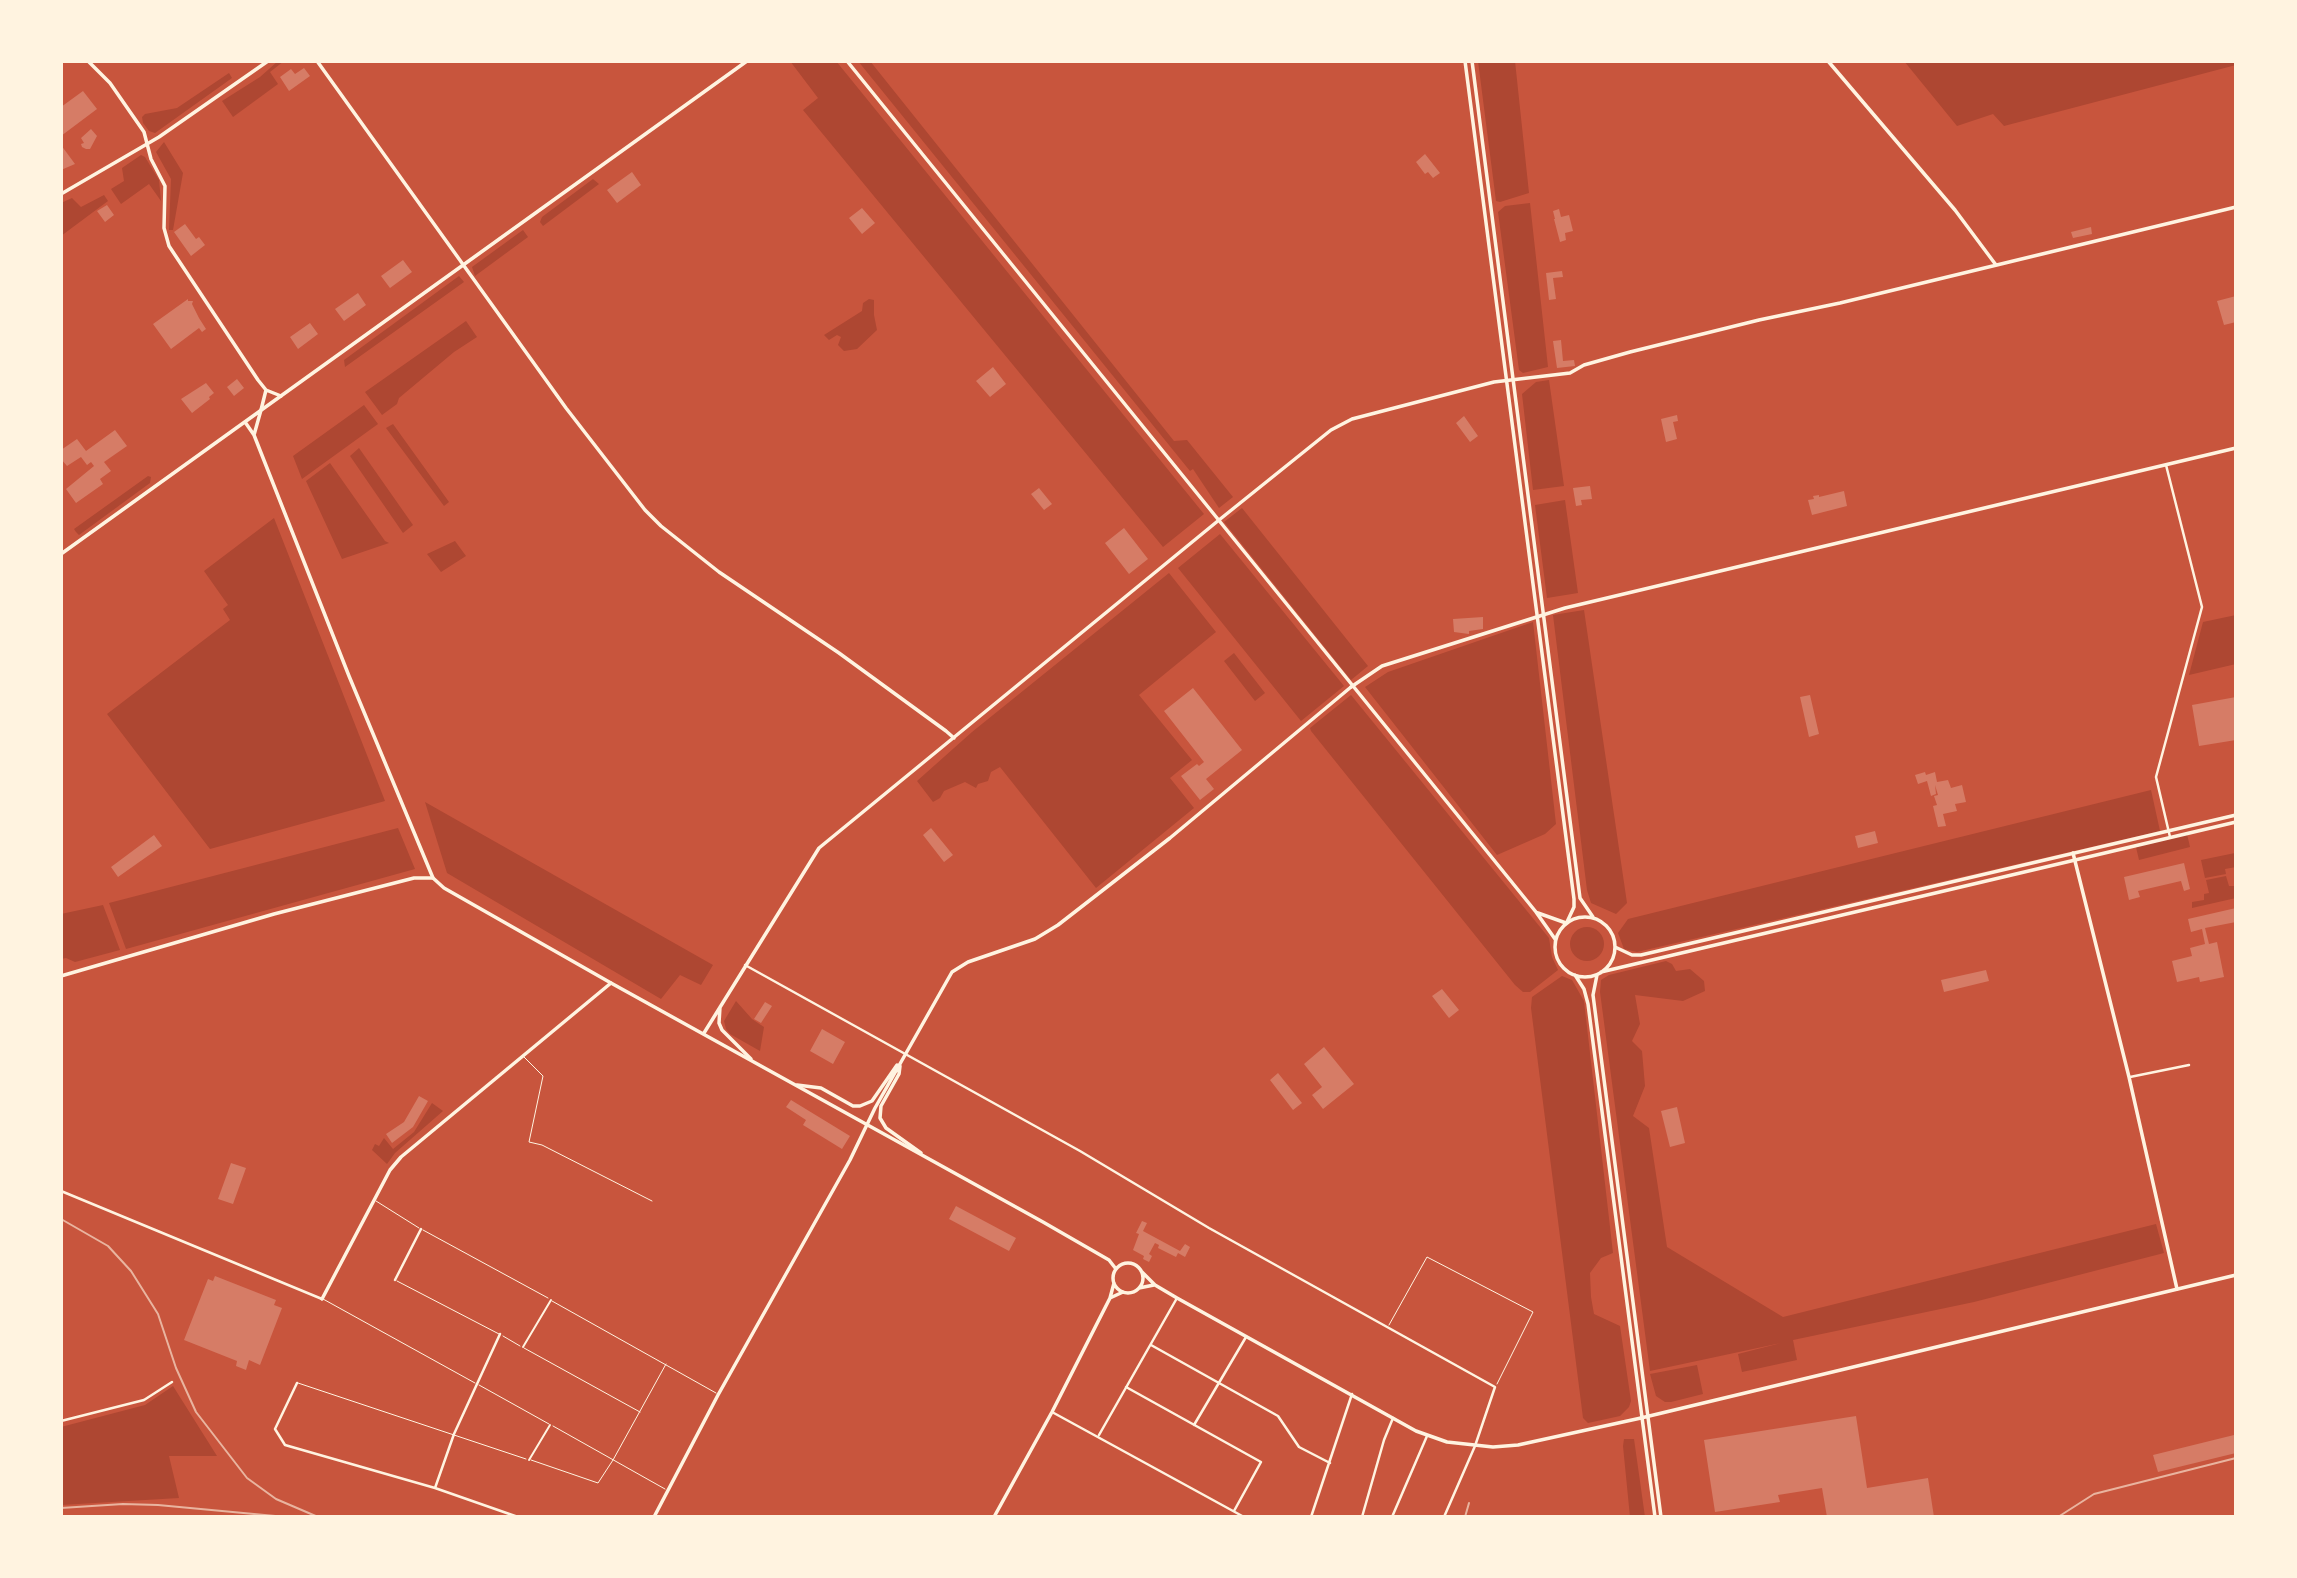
<!DOCTYPE html>
<style>
body{margin:0}
#map{position:relative;width:2297px;height:1578px;overflow:hidden;background:#c8553d;font-family:"Fira Sans Condensed",sans-serif}
canvas{display:block}
.frame{position:absolute;inset:0;border:63px solid #fff3e0;pointer-events:none}
</style>
<div id="map">
<canvas width="2297" height="1578"></canvas>
<div class="frame"></div>
</div>
<script>
const ctx = document.querySelector('canvas').getContext('2d');
ctx.lineJoin = 'round';
function fillPath(path, color) { ctx.fillStyle = color; ctx.fill(path, 'evenodd'); }
const toPath = rows => new Path2D(rows.map(r => 'M' + r).join(''));
function strokePath(path, color, width, dash) { ctx.strokeStyle = color; ctx.lineWidth = width; ctx.lineCap = dash ? 'butt' : 'round'; ctx.setLineDash(dash || []); ctx.stroke(path); }
fillPath(toPath([
 [278,61,284,61,270,72,278,84,233,117,222,101,260,77],
 [790,61,836,61,1204,514,1163,547,803,110,818,98],
 [858,61,870,61,1174,441,1187,440,1233,497,1219,508,1193,469,1190,471],
 [1478,61,1515,61,1529,193,1500,202,1496,201],
 [1904,61,2236,61,2236,65,2004,126,1993,114,1957,126],
 [229,73,232,78,155,133,149,131,143,123,142,117,145,114,177,108],
 [164,142,183,173,173,230,169,230,171,179,156,152],
 [141,155,145,157,159,180,161,201,149,184,121,204,111,189,124,181,122,168],
 [593,179,599,184,543,226,540,222,542,217],
 [104,195,108,201,61,236,61,203,72,198,81,207],
 [1530,203,1548,367,1523,373,1519,370,1498,212,1505,206],
 [523,230,528,237,475,276,472,267],
 [459,276,464,282,345,367,344,360],
 [869,299,874,300,874,315,877,330,857,349,844,351,838,345,841,337,837,335,829,340,824,335,862,311,863,303],
 [466,321,477,337,454,352,399,398,397,404,382,415,365,392],
 [1549,380,1564,486,1533,490,1522,394,1536,382],
 [364,405,378,424,302,479,293,456],
 [393,424,449,502,444,506,386,428],
 [359,448,413,525,403,533,350,456],
 [330,463,385,541,389,543,342,559,306,481],
 [148,476,151,477,150,483,79,535,76,532,74,529],
 [1565,500,1578,593,1547,598,1535,505],
 [1242,508,1368,666,1351,680,1224,522],
 [274,518,385,801,210,849,107,714,230,620,223,609,228,605,204,571],
 [1220,534,1344,686,1301,721,1178,568],
 [455,541,466,556,441,572,427,554],
 [1169,573,1216,632,1139,695,1192,760,1170,778,1194,808,1096,888,1000,767,991,772,988,781,978,784,976,788,965,782,944,791,940,798,933,802,917,781,972,732],
 [1584,610,1627,903,1616,914,1591,903,1587,890,1553,615],
 [2236,615,2236,664,2189,675,2203,622],
 [1533,622,1556,824,1545,834,1497,855,1365,687,1388,672],
 [1234,653,1265,693,1255,701,1224,661],
 [1351,695,1549,938,1552,957,1558,970,1530,992,1523,992,1515,985,1311,731,1310,728],
 [2151,790,2160,831,1637,952,1624,949,1618,933,1628,919],
 [425,802,713,965,701,985,680,975,661,999,447,873],
 [398,828,415,869,126,949,109,903],
 [2187,834,2190,847,2139,860,2136,847],
 [2235,853,2236,867,2225,869,2226,874,2205,878,2201,860],
 [2226,876,2229,886,2236,886,2236,898,2192,908,2192,902,2204,900,2204,894,2209,893,2206,880],
 [103,905,120,950,75,962,66,958,61,959,61,914],
 '1570 944a17 17 0 1 1 34 0a17 17 0 1 1-34 0Z',
 [1666,961,1672,964,1676,971,1690,969,1704,981,1705,991,1683,1001,1635,995,1640,1024,1632,1041,1642,1051,1645,1086,1633,1116,1649,1128,1667,1247,1783,1317,2156,1224,2164,1253,1974,1302,1793,1340,1797,1360,1742,1372,1738,1354,1781,1343,1650,1371,1600,992,1601,980,1609,975],
 [1562,976,1572,980,1584,1001,1613,1253,1601,1258,1590,1273,1591,1297,1594,1314,1620,1326,1631,1401,1629,1407,1620,1416,1588,1423,1583,1418,1531,1008,1532,997],
 [736,1001,752,1019,764,1027,760,1051,730,1034,726,1029,724,1021],
 [432,1103,443,1111,395,1153,387,1164,372,1150,375,1144,379,1146,384,1138,393,1149,414,1132],
 [1697,1365,1703,1394,1671,1402,1665,1402,1656,1396,1650,1374],
 [173,1386,217,1456,169,1456,179,1498,61,1505,61,1427,145,1405],
 [1624,1439,1634,1439,1645,1517,1630,1517,1623,1446]
]), '#ae4732');
fillPath(toPath([
 [304,68,310,76,289,91,280,77,291,69,295,74],
 [83,91,97,109,61,136,61,107],
 [91,129,97,136,90,149,86,149,82,147,81,144,84,143,81,138],
 [61,145,75,164,61,170],
 [1425,154,1440,173,1433,178,1428,172,1425,174,1416,162],
 [632,172,641,185,617,203,607,190],
 [107,205,114,215,105,222,97,211],
 [862,208,875,223,862,234,849,218],
 [1559,209,1561,217,1569,215,1573,231,1565,233,1566,240,1560,242,1554,219,1555,219,1553,211],
 [185,224,196,239,199,237,205,245,191,256,174,232],
 [2091,227,2092,234,2073,238,2071,232],
 [403,260,412,272,390,288,381,276],
 [1562,271,1563,277,1553,278,1556,299,1549,300,1546,273],
 [358,293,366,305,344,321,335,309],
 [2236,296,2236,322,2224,325,2217,301],
 [188,299,188,301,193,301,192,304,199,318,206,329,202,332,199,328,171,349,153,324],
 [310,323,318,334,298,349,290,337],
 [1561,340,1563,361,1574,360,1575,366,1557,368,1553,341],
 [993,367,1006,384,990,397,976,381],
 [237,379,244,388,234,396,227,387],
 [206,383,214,393,209,397,210,399,192,413,181,399],
 [1677,415,1678,421,1673,422,1677,439,1666,442,1661,419],
 [1464,416,1478,436,1470,442,1456,423],
 [115,430,127,446,104,462,111,471,100,479,103,484,76,503,66,489,94,466,91,462,87,465,81,457,67,466,61,459,61,450,77,439,86,451],
 [1590,486,1592,499,1581,500,1582,505,1576,506,1573,488],
 [1039,488,1052,504,1044,510,1031,494],
 [1844,491,1847,506,1812,515,1808,500,1814,499,1813,496,1819,495,1819,497],
 [1124,528,1148,559,1129,574,1105,543],
 [1483,617,1483,629,1469,631,1469,634,1454,632,1453,619],
 [1193,688,1242,750,1206,779,1214,789,1200,800,1181,776,1197,764,1199,766,1204,762,1164,711],
 [1810,695,1819,734,1809,737,1800,697],
 [2236,697,2236,740,2199,746,2192,705],
 [1925,772,1926,775,1935,772,1937,782,1948,780,1951,788,1962,785,1966,802,1955,804,1957,811,1943,814,1946,826,1938,827,1933,806,1937,805,1934,796,1938,795,1935,785,1936,794,1931,796,1927,781,1918,784,1915,775],
 [931,828,953,855,944,862,923,835],
 [1875,831,1878,843,1858,848,1855,836],
 [154,835,162,846,118,877,111,867],
 [2184,863,2190,889,2184,891,2181,881,2138,891,2140,897,2129,900,2124,877],
 [2236,908,2236,922,2205,928,2209,944,2217,942,2224,977,2200,982,2199,977,2177,982,2172,961,2192,956,2190,948,2205,944,2202,929,2191,932,2188,919],
 [1986,970,1989,981,1944,992,1941,980],
 [1442,989,1459,1010,1449,1018,1432,996],
 [765,1002,772,1006,761,1023,754,1019],
 [822,1029,845,1042,833,1064,810,1051],
 [1324,1047,1354,1084,1323,1109,1312,1095,1322,1087,1304,1064],
 [1278,1073,1302,1103,1293,1110,1270,1080],
 [419,1096,428,1101,413,1127,392,1143,386,1134,404,1122],
 [791,1100,850,1136,842,1149,803,1125,806,1120,786,1107],
 [1677,1107,1685,1143,1670,1147,1661,1111],
 [231,1163,246,1168,233,1204,218,1199],
 [956,1206,1016,1238,1009,1251,949,1219],
 [1142,1221,1147,1223,1143,1231,1180,1251,1185,1244,1190,1247,1185,1257,1178,1253,1176,1257,1158,1248,1159,1245,1155,1243,1149,1254,1152,1256,1149,1262,1143,1259,1144,1256,1133,1250,1139,1234,1136,1233],
 [215,1276,276,1300,274,1305,282,1308,260,1365,249,1360,246,1370,236,1366,237,1361,184,1340,208,1279,213,1281],
 [1856,1416,1867,1488,1928,1478,1934,1517,1827,1517,1822,1488,1778,1495,1780,1502,1715,1512,1704,1440],
 [2234,1435,2236,1453,2158,1472,2153,1455]
]), '#d67c66');
strokePath(toPath([
 [524,1057,543,1076,529,1142,542,1145,652,1201],
 [376,1201,419,1228],
 [423,1230,548,1298],
 [397,1281,499,1334],
 [323,1299,475,1383],
 [552,1301,716,1393],
 [1389,1325,1427,1257,1533,1312,1497,1384],
 [503,1336,520,1346],
 [524,1348,640,1412],
 [298,1383,526,1459],
 [479,1385,549,1424],
 [553,1426,665,1489],
 [531,1460,598,1483,613,1460,666,1364]
]), '#fff3e0', 1);
strokePath(toPath([
 [523,1347,551,1300],
 [529,1460,550,1425]
]), '#fff3e0', 2);
strokePath(toPath([
 [2166,465,2202,607,2156,777,2170,837],
 [745,965,1080,1151,1209,1228,1495,1387,1475,1446,1444,1517],
 [2130,1077,2189,1065],
 [61,1191,322,1299],
 [395,1280,421,1229],
 [1151,1345,1278,1416,1299,1447,1330,1463],
 [297,1383,275,1429,285,1445,435,1488,518,1517],
 [1126,1387,1261,1462,1234,1511],
 [1052,1412,1244,1517],
 [61,1421,144,1400,172,1382],
 [1194,1425,1246,1337],
 [1099,1435,1177,1298],
 [435,1488,454,1434,500,1334],
 [1311,1517,1352,1394],
 [1362,1517,1384,1440,1393,1418],
 [1392,1517,1427,1436]
]), '#fff3e0', 2.5);
strokePath(toPath([
 [88,61,110,83,144,132,151,159,165,186,164,228,169,246,258,380,266,390,281,396],
 [317,61,566,408,645,510,661,526,719,572,839,653,946,731,954,738],
 [261,410,266,390],
 [2073,853,2129,1077,2177,1289],
 [61,976,274,914,414,878,433,878],
 [720,1007,719,1023,722,1030,751,1059],
 [704,1033,819,848,1219,520],
 [900,1066,899,1074,881,1106,880,1118,886,1128,921,1153],
 [797,1085,821,1088,853,1106,860,1106,872,1101,897,1065],
 [322,1299,390,1170,401,1157,611,983],
 [654,1517,718,1395,850,1160,875,1108,952,972,968,962,1035,939,1058,925,1170,838,1351,687]
]), '#fff3e0', 3.5);
strokePath(toPath([
 [847,61,1536,912,1555,939],
 [1828,61,1955,210,1996,265],
 [61,194,159,137,268,61],
 [245,422,254,435,349,676,433,878,444,888,611,983,1043,1222,1109,1260,1116,1269],
 [254,435,261,410],
 [1219,520,1331,430,1352,419,1494,382,1570,373,1584,365,1630,352,1759,320,1840,303,2236,207],
 [61,554,747,61],
 [1351,687,1382,666,1565,608,2236,448],
 [1538,913,1566,923],
 '1113 1278a15 15 0 1 1 30 0a15 15 0 1 1-30 0Z',
 [1141,1271,1155,1285,1177,1298,1416,1431,1447,1442,1493,1447,1518,1445,1641,1418],
 [1139,1288,1154,1285],
 [1110,1298,1123,1292],
 [994,1517,1052,1412,1110,1298,1114,1283]
]), '#fff3e0', 3.5);
strokePath(toPath([
 [1465,61,1574,899,1574,907,1567,922],
 [1472,61,1580,898,1593,917],
 '1555 947a30 30 0 1 1 60 0a30 30 0 1 1-60 0Z',
 [1615,947,1632,955,1641,955,2236,815],
 [1601,972,2236,822],
 [1575,975,1584,989,1588,1004,1655,1517],
 [1597,975,1593,995,1661,1517],
 [1641,1418,2236,1275]
]), '#fff3e0', 3.5);
strokePath(toPath([
 [61,1219,108,1246,131,1271,158,1314,176,1368,196,1412,247,1478,276,1499,318,1517],
 [61,1508,123,1504,158,1505,286,1517],
 [1465,1517,1469,1503],
 [2058,1517,2094,1494,2236,1458]
]), '#e9b49f', 2);
</script>
